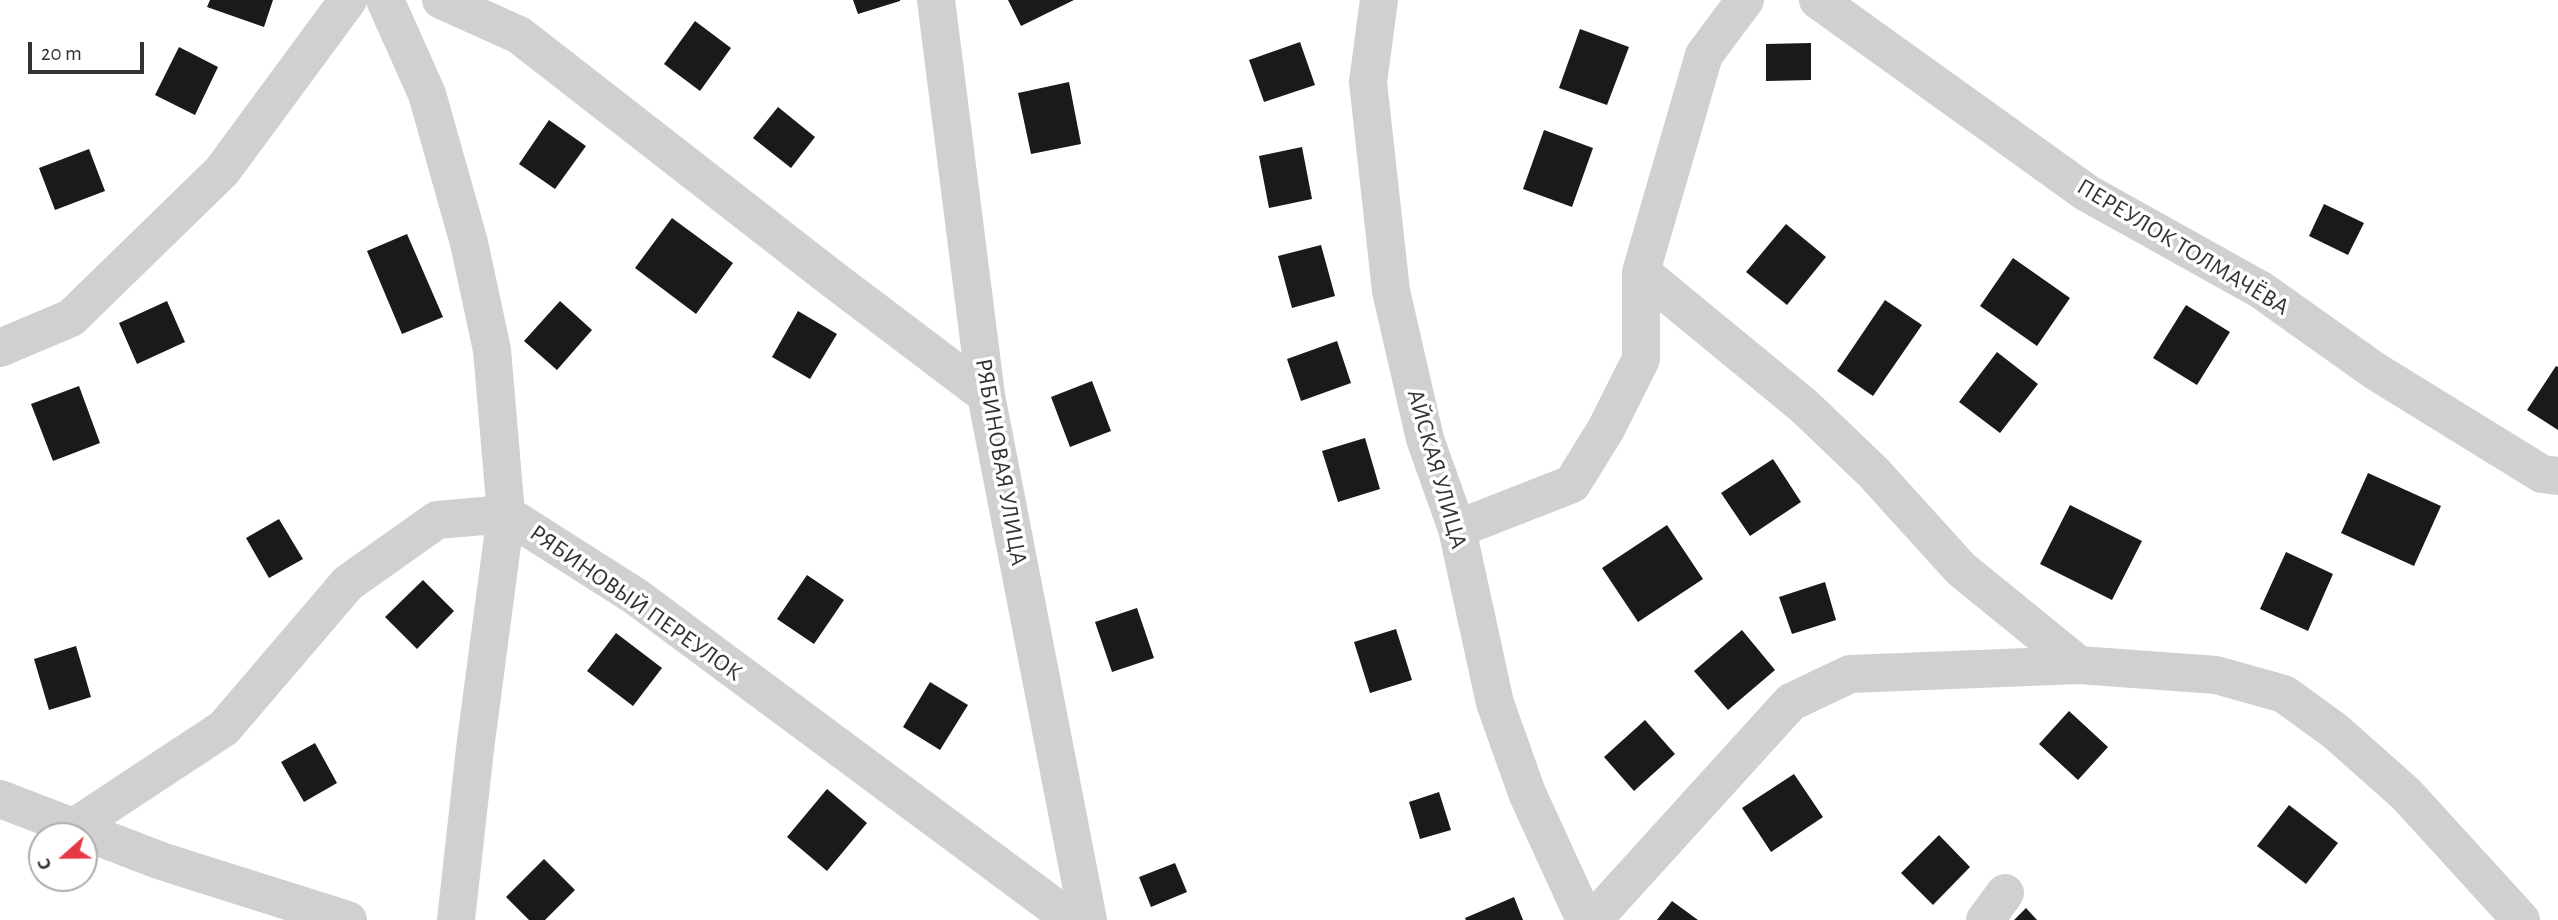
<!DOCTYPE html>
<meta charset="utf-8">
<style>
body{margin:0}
#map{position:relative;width:2558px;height:920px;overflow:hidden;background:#fff;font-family:"Alegreya Sans",sans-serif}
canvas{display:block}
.north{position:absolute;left:28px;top:822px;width:70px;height:70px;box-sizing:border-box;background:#fff;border:2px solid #adadad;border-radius:50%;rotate:249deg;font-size:19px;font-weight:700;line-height:28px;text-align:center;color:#333}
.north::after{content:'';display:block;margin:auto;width:24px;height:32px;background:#e63946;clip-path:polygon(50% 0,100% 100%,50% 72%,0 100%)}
.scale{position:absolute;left:28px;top:42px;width:116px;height:32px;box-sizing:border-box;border:4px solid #333;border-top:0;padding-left:9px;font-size:21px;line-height:24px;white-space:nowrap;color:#333;-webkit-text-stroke:5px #fff;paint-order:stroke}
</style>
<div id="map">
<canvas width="2558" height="920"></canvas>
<div class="north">С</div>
<div class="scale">20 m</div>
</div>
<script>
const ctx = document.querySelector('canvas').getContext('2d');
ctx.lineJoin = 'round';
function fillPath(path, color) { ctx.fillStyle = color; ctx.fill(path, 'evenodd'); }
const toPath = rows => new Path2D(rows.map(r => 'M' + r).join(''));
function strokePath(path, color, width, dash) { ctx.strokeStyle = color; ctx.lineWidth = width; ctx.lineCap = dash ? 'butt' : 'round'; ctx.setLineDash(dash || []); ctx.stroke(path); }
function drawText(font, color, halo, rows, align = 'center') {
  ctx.font = font + ' "Alegreya Sans",sans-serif'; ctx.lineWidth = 7; ctx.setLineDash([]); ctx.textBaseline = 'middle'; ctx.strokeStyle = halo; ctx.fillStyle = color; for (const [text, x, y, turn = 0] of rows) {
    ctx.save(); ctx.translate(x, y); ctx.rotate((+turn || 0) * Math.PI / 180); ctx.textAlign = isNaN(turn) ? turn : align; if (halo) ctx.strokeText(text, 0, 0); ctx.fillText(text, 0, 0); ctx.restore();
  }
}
fillPath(toPath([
 [210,0,273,0,264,27,207,7],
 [853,0,900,0,900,1,858,14],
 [1008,0,1074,0,1021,26],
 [695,21,731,48,700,91,664,64],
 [1580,29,1629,47,1607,105,1559,88],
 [1300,42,1315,85,1264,102,1249,60],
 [1811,43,1811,80,1766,81,1766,44],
 [179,47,218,67,195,115,155,95],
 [1069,82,1081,144,1031,154,1018,93],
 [778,107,815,137,791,168,753,138],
 [549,120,586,146,555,189,519,164],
 [1544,130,1593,148,1572,207,1523,189],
 [1302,147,1312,199,1269,208,1259,156],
 [89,149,105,191,55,210,39,168],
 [2324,204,2364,223,2348,255,2309,236],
 [672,218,733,263,696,314,635,268],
 [1786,224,1826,257,1787,305,1746,272],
 [407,234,443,317,402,334,367,251],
 [1321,245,1335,296,1292,308,1278,256],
 [2013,258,2070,298,2037,346,1980,306],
 [1885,300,1922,325,1873,396,1837,371],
 [167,301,185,342,137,364,119,323],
 [560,301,592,330,557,370,524,341],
 [2186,305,2230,332,2197,385,2153,358],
 [798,311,837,334,810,379,772,357],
 [1337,341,1351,383,1301,401,1287,359],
 [1997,352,2038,384,2000,433,1959,402],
 [2556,366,2558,367,2558,430,2527,410],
 [1092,381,1111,431,1070,447,1051,397],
 [79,386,100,443,53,461,31,404],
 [1365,438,1380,489,1338,502,1322,451],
 [1773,459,1801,502,1750,536,1721,493],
 [2368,473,2441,506,2414,566,2341,533],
 [2070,505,2142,541,2112,600,2040,564],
 [279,519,303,559,269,578,246,538],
 [1667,525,1703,579,1638,622,1602,568],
 [2286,552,2333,574,2308,631,2260,609],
 [807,575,844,600,814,644,777,619],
 [423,580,454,611,417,649,385,617],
 [1825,582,1836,620,1792,634,1779,597],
 [1137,608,1154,658,1112,672,1095,622],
 [1396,629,1412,680,1370,693,1354,642],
 [1742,630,1775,670,1728,710,1694,671],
 [616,633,662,668,633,706,587,671],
 [76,646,91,697,49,710,34,659],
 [930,682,968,705,940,750,903,727],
 [2069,711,2108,747,2078,780,2039,744],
 [1645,720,1675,754,1634,791,1604,757],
 [315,743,337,783,304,802,281,762],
 [1794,774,1823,817,1771,852,1742,808],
 [827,789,867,823,827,871,787,837],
 [1439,792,1451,830,1420,839,1409,802],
 [2289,805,2338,843,2306,884,2257,846],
 [1939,835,1970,867,1933,905,1901,873],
 [544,859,575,890,545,920,529,920,506,897],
 [1175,863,1187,892,1151,907,1139,877],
 [1514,897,1523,920,1466,920,1465,918],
 [1672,901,1698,920,1657,920],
 [2026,908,2037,920,2014,920]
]), '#1a1a1a');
strokePath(toPath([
 [385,0,427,94,469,243,492,350,506,514,475,749,456,920],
 [441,0,519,35,830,277,986,395],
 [936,0,986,395,1088,920],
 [1379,0,1368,82,1391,291,1425,439,1457,529,1495,703,1527,793,1585,920],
 [1818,0,2087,193,2261,290,2375,371,2542,474,2558,476],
 [1641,272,1804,406,1873,472,1961,569,2079,665],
 [0,348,71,318,222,171,348,0],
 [1457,529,1572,484,1606,429,1641,359,1641,272,1704,55,1745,0],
 [0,799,161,861,348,920],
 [74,827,224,728,348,583,437,520,506,514,635,596,1072,920],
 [1593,920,1791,702,1850,674,2079,665,2216,675,2284,694,2335,731,2406,794,2521,920],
 [1985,920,2005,893]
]), '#d0d0d0', 38);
drawText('24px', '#333', '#fff', [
 ["ПЕРЕУЛОК ТОЛМАЧЁВА",2183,247,31],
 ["РЯБИНОВАЯ УЛИЦА",1001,462,80],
 ["АЙСКАЯ УЛИЦА",1437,469,74],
 ["РЯБИНОВЫЙ ПЕРЕУЛОК",636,603,35]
]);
</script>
